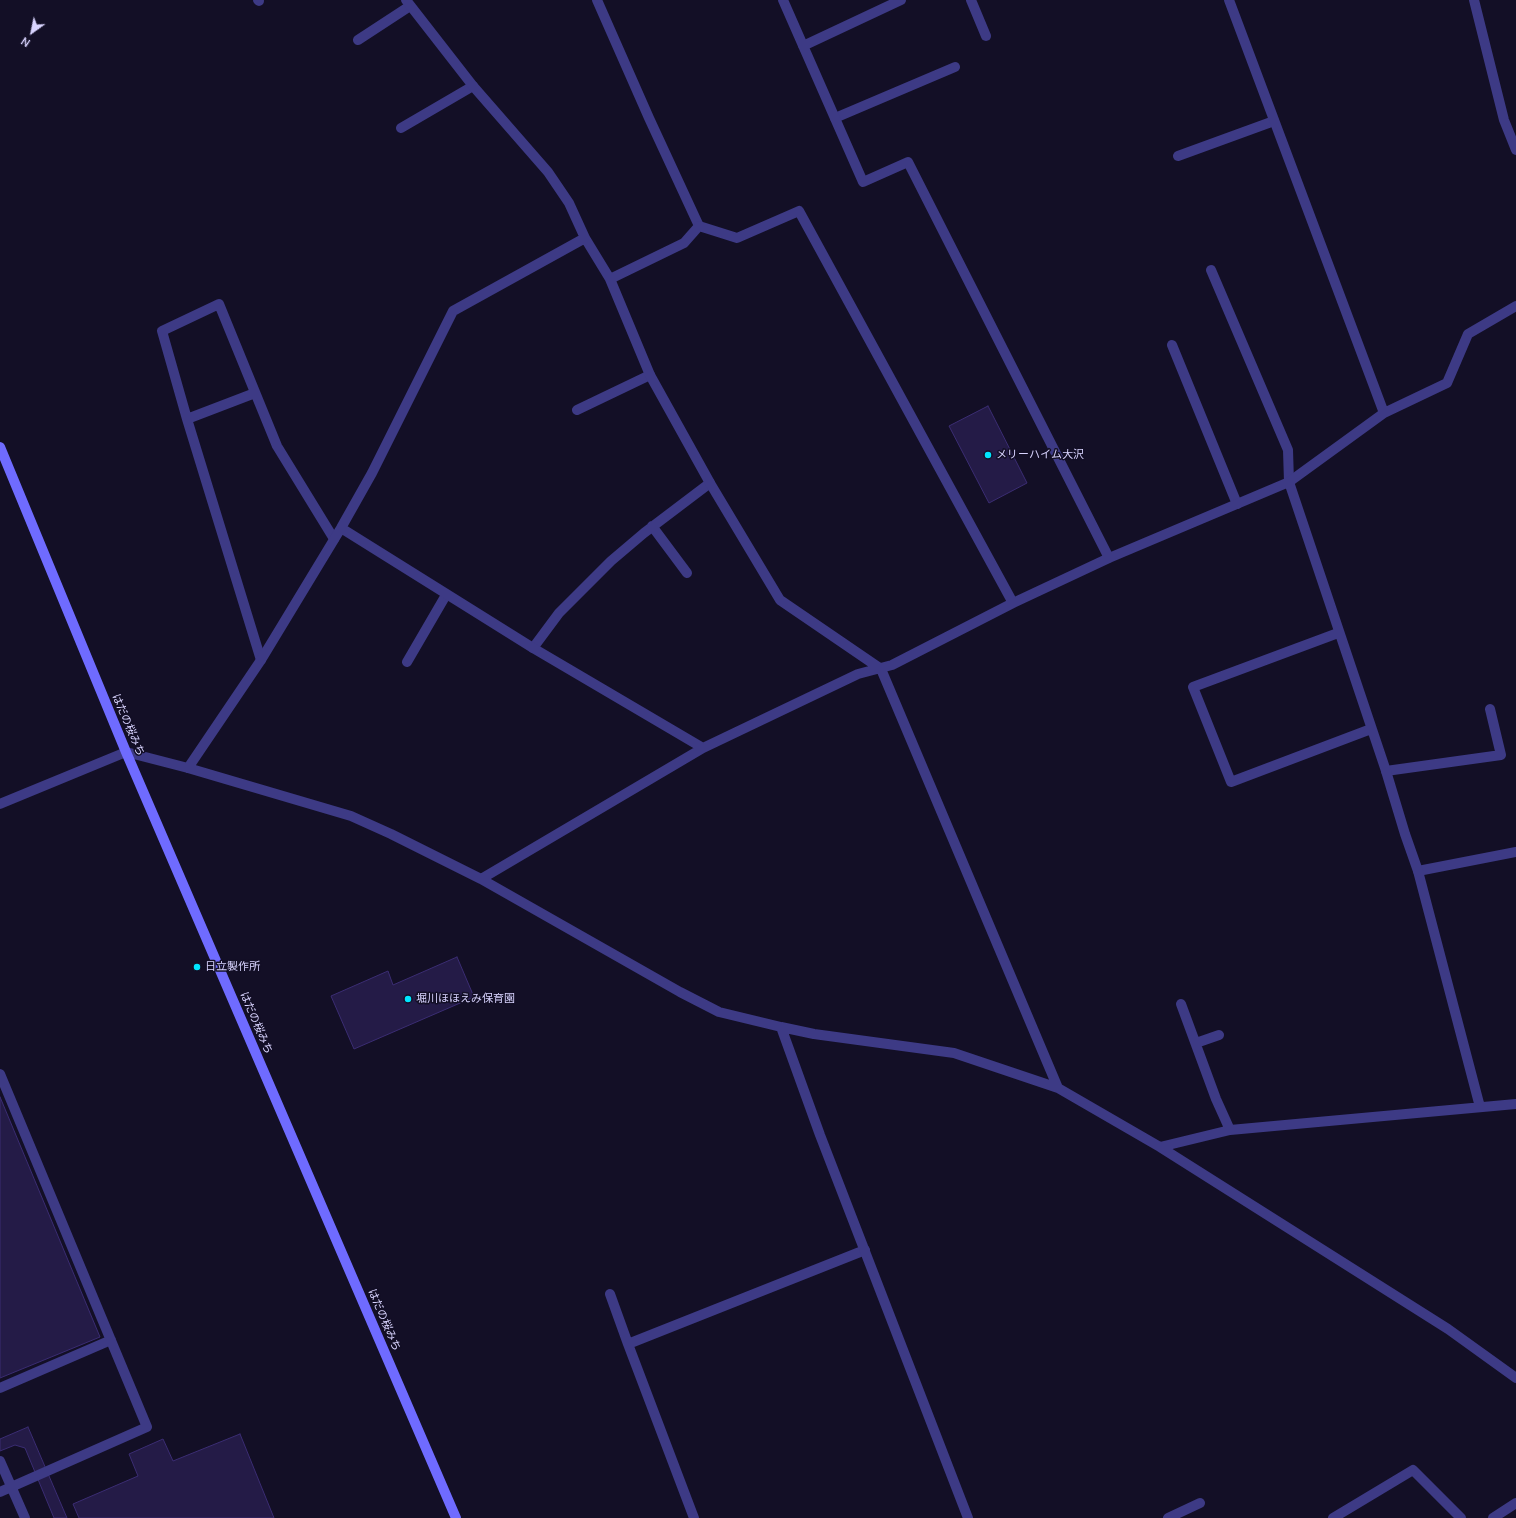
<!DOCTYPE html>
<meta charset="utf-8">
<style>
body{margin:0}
#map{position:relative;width:1516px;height:1518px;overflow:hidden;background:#130f26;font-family:Manrope,sans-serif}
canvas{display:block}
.north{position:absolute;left:12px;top:12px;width:40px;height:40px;-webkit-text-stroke:3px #130f26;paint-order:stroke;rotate:213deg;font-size:11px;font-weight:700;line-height:16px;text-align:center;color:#d9d4ff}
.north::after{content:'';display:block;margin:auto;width:14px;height:18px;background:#d9d4ff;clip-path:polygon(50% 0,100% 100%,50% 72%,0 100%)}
</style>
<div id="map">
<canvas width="1516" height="1518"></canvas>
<div class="north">N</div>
</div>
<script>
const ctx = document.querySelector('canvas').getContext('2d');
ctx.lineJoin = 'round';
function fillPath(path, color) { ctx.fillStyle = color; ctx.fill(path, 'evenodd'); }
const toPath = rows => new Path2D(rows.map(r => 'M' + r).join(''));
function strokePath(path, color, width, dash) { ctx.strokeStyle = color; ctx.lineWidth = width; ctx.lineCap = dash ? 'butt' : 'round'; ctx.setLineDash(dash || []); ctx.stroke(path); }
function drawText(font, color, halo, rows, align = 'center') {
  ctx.font = font + ' Manrope,"Noto Sans JP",sans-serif'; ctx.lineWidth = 3; ctx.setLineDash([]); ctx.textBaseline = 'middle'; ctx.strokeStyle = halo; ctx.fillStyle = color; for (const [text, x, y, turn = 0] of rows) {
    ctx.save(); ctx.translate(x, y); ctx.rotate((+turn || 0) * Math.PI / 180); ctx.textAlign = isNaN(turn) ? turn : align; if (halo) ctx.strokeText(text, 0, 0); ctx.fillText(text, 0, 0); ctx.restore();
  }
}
const building = toPath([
 [988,406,1027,483,989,503,949,426,988,406],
 [457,957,474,997,354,1049,331,996,388,971,393,985,457,957],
 [0,1097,100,1337,0,1378,0,1097],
 [28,1427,67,1518,54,1518,25,1448,15,1445,0,1451,0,1439,28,1427],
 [240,1434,274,1518,79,1518,73,1504,138,1476,129,1454,163,1439,173,1461,240,1434]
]);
fillPath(building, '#241b47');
strokePath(building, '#3b2d73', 1);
strokePath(toPath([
 [258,0,259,1],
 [597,0,649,118,699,226],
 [971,0,986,36],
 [358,40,410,6],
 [835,118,955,67],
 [401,128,473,86],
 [1178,156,1274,121],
 [1211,270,1288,450,1289,482],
 [1172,345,1237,504],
 [577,410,650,375],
 [187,419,255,393],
 [652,526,687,573],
 [533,648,559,613,611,561,644,533,710,483],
 [261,660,187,419,162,331,219,304,277,446,334,539],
 [407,662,446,595],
 [1386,771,1501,755,1490,709],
 [0,804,126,752],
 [1418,871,1516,852],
 [0,1074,147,1427,0,1492],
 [610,1294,628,1344],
 [0,1388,111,1340],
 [0,1461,25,1518],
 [694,1518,628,1344,865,1250],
 [1168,1518,1200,1503],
 [1333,1518,1413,1470,1461,1518],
 [1493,1518,1516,1503]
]), '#3d3a85', 10);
strokePath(toPath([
 [406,0,473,86,548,172,569,203,585,238,610,279,650,375,710,483,780,600,881,669,1058,1088],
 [783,0,863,182,908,162,1109,558],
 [1229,0,1384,413],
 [1474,0,1504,120,1516,150],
 [803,46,901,0],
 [610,279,684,243,699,226,737,238,799,211,1013,603],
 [1289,482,1386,771,1405,834,1418,871,1480,1107],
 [341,528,533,648,703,748],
 [1338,633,1193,687,1231,782,1371,729],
 [126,752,188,768,351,816,391,834,481,879,680,992,719,1012,781,1027,814,1034,954,1053,1058,1088,1160,1147,1448,1329,1516,1378],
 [188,768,261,660,341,528,372,473,453,311,585,238],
 [481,879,703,748,858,674,892,665,1013,603,1109,558,1289,482,1384,413,1447,383,1468,334,1516,306],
 [1181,1004,1216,1099,1230,1130],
 [781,1027,820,1135,968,1518],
 [1196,1043,1219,1035],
 [1160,1147,1230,1130,1516,1104]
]), '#3d3a85', 10);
strokePath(toPath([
 [0,447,126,752,456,1518]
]), '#6f6bff', 10);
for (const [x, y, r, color] of [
 [988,455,4,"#00e5ff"],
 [197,967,4,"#00e5ff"],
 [408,999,4,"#00e5ff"]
]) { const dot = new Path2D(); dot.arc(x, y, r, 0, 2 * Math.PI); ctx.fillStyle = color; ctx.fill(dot); strokePath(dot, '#130f26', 1.5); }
drawText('11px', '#d9d4ff', '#130f26', [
 ["メリーハイム大沢",996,455],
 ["日立製作所",205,967],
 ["堀川ほほえみ保育園",416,999]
], 'left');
drawText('11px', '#d9d4ff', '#130f26', [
 ["はだの桜みち",128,725,67],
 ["はだの桜みち",256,1023,67],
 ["はだの桜みち",384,1320,67]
]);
</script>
